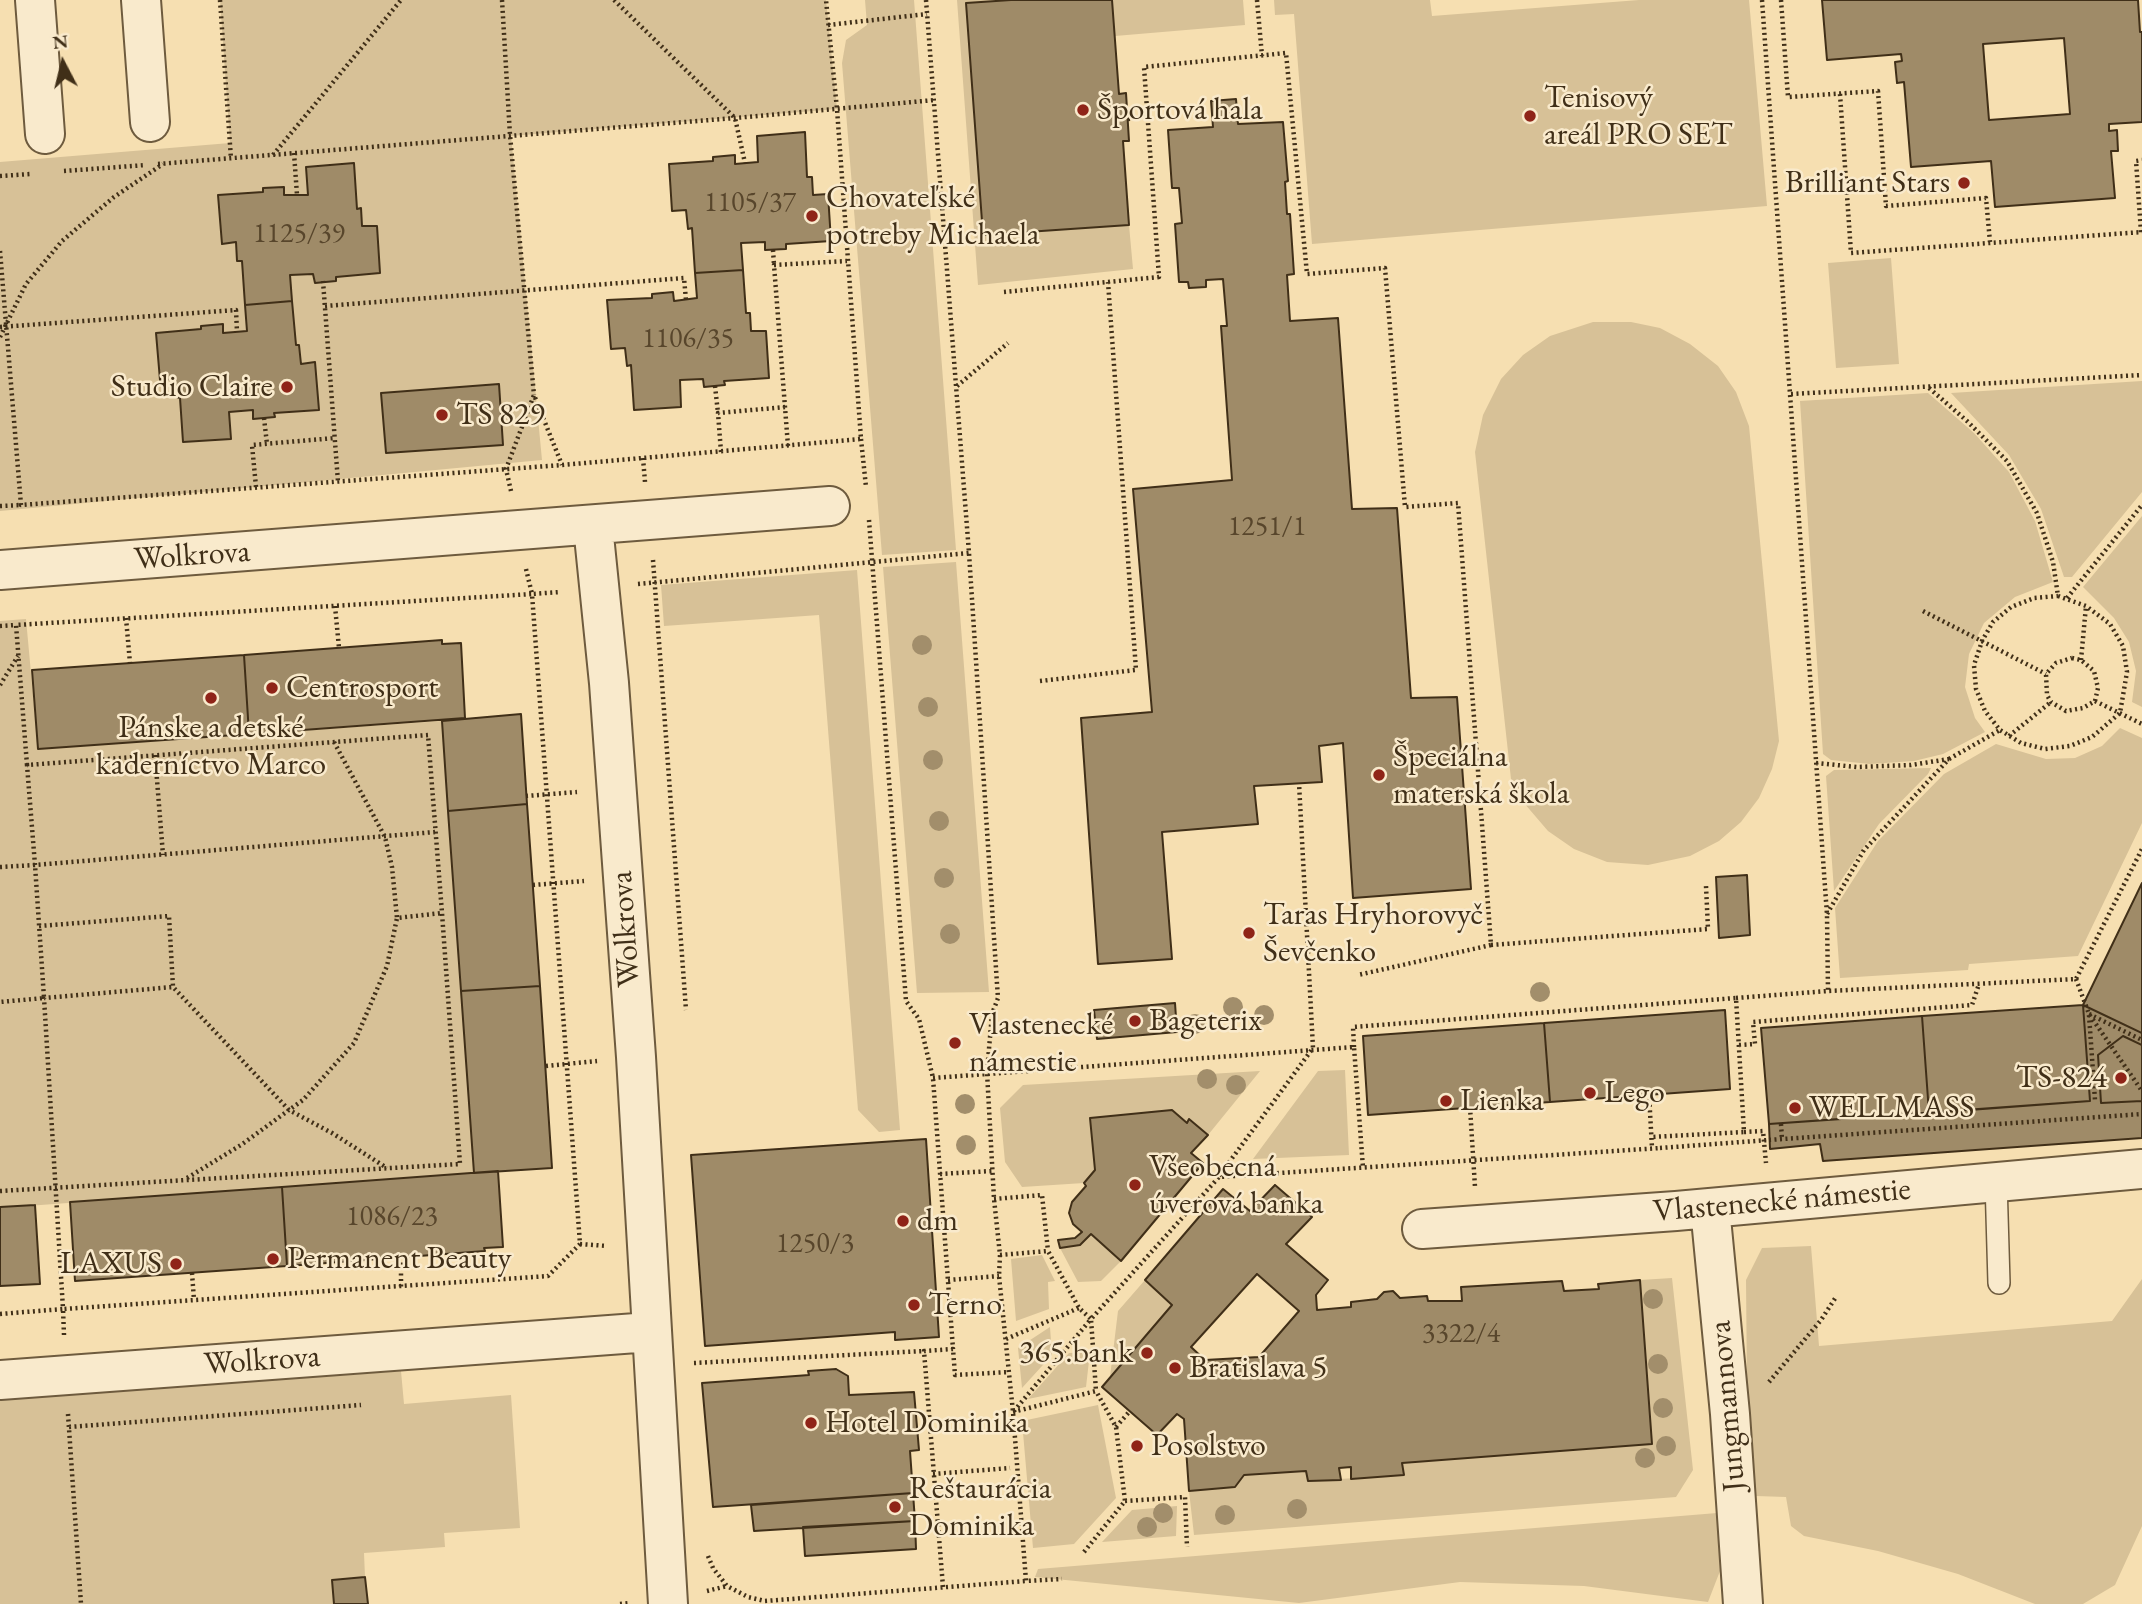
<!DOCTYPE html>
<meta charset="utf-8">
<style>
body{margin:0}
#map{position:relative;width:2142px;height:1604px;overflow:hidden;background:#f6dfb1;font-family:"EB Garamond",serif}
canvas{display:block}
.north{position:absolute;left:28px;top:28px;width:70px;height:70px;-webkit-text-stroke:5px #f9eacc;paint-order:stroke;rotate:353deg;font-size:19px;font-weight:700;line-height:28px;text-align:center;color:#402f18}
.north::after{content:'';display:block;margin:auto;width:24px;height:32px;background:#402f18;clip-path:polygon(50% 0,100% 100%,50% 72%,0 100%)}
</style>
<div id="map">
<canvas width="2142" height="1604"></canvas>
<div class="north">N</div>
</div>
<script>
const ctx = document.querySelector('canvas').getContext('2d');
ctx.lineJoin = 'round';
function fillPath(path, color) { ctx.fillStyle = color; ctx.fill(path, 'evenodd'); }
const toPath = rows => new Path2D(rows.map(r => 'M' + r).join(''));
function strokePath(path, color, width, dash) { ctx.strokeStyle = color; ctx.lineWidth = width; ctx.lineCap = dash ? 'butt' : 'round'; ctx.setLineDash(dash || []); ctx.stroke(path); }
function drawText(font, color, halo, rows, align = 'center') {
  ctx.font = font + ' "EB Garamond",serif'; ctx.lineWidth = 5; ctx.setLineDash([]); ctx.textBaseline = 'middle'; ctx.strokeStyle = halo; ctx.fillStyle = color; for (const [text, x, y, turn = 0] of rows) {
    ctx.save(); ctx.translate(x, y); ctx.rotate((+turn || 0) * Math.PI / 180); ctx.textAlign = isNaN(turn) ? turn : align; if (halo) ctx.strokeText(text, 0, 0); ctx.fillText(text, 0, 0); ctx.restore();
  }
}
fillPath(toPath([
 [220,0,826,0,837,109,511,136,542,460,0,511,0,162,230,143],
 [865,0,914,0,956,550,882,555,842,63,846,40,867,25],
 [957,0,1011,0,966,4,983,234,1129,225,1133,269,978,285],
 [1112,0,1243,0,1245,25,1115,36],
 [1274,0,1430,0,1432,16,1639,0,1749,0,1767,206,1312,244,1294,14,1275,15],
 [1891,258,1899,364,1836,368,1828,263],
 [1593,322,1631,322,1660,328,1690,344,1718,366,1736,392,1749,426,1779,741,1772,769,1759,798,1741,822,1719,841,1690,856,1648,865,1607,862,1574,849,1548,831,1524,803,1511,779,1475,452,1483,415,1501,379,1523,355,1550,336],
 [2142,381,2142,492,2072,577,2064,577,2041,509,2009,455,1951,393],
 [1928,393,1974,433,2009,472,2035,521,2053,582,2015,597,1984,623,1969,654,1965,687,1975,718,1985,732,1943,754,1914,761,1870,764,1831,760,1823,754,1800,401],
 [2142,516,2142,707,2132,702,2136,671,2129,642,2114,618,2083,587],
 [956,562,989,992,917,993,883,567],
 [857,570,900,1130,879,1132,858,1110,819,615,664,626,661,585],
 [26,619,38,749,442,721,474,1173,0,1208,0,621],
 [2120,728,2142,738,2142,823,2078,956,1969,964,1968,970,1840,978,1835,908,1878,841,1944,774,1996,744,2046,759,2075,758,2102,746],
 [1931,768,1928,774,1879,824,1834,891,1826,776,1834,770],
 [1345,1070,1349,1155,1253,1159,1318,1071],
 [1260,1071,1208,1135,1190,1119,1187,1123,1172,1110,1090,1118,1095,1170,1084,1183,1022,1187,1005,1162,1000,1108,1023,1085],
 [1091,1234,1121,1261,1101,1281,1078,1282,1060,1248,1080,1245],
 [1811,1246,1819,1346,2112,1321,2142,1279,2142,1526,2115,1585,2083,1604,2035,1604,1958,1574,1878,1551,1804,1536,1791,1526,1786,1497,1756,1496,1747,1389,1746,1280,1762,1248],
 [1042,1255,1055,1281,1048,1282,1049,1309,1016,1321,1011,1259],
 [1672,1278,1693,1470,1676,1497,1194,1535,1189,1491,1235,1487,1244,1475,1306,1471,1308,1481,1403,1475,1402,1463,1652,1444,1640,1280],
 [1145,1280,1172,1305,1110,1377,1118,1311],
 [1050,1327,1052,1355,1022,1388,1018,1348],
 [1090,1352,1086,1387,1028,1399,1069,1353],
 [401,1371,404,1404,511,1395,520,1528,444,1533,445,1547,364,1553,365,1577,332,1580,334,1604,0,1604,0,1400],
 [1098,1405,1116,1498,1074,1544,1033,1548,1022,1421],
 [1177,1506,1176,1536,1102,1542,1132,1510],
 [1717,1513,1720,1571,1708,1602,1584,1586,1460,1582,1299,1603,1035,1577,1038,1569]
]), '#d7c197');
const building = toPath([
 [1011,0,1112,0,1119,94,1126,93,1129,141,1123,141,1129,225,983,235,966,3,1011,0],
 [1822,0,2138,0,2140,32,2142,32,2142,122,2109,124,2109,131,2117,130,2118,151,2111,151,2115,198,1995,207,1991,161,1911,167,1904,82,1897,83,1895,62,1902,61,1901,54,1827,60,1822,0],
 [2064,38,2070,114,1989,120,1983,44,2064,38],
 [1236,99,1238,124,1283,122,1288,181,1285,182,1287,214,1290,214,1294,274,1287,275,1290,321,1338,318,1352,509,1397,508,1411,698,1457,697,1471,889,1353,898,1343,743,1319,746,1322,782,1254,786,1258,824,1162,832,1172,959,1098,964,1081,718,1152,712,1133,489,1232,480,1221,326,1227,326,1223,279,1206,280,1206,287,1189,288,1188,282,1179,282,1175,224,1182,223,1179,188,1172,188,1168,130,1213,127,1211,101,1236,99],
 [805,132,807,177,812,177,813,195,828,194,831,241,786,244,786,249,765,250,765,242,741,243,743,270,695,273,692,228,688,229,686,210,672,211,669,164,713,161,713,157,735,155,735,164,758,162,757,136,805,132],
 [354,163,357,209,361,208,362,226,377,226,380,273,336,277,336,281,315,283,313,274,290,275,292,301,245,305,242,261,237,261,236,242,222,244,218,195,263,192,263,188,284,187,284,195,308,195,306,167,354,163],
 [743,270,746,313,750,313,751,331,766,331,769,378,724,381,725,385,704,387,703,379,680,380,681,407,634,410,631,365,627,366,625,348,611,349,607,300,652,298,652,294,673,292,674,301,697,298,695,273,743,270],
 [292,301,296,345,299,345,301,364,315,362,319,410,274,413,275,417,253,419,253,410,229,412,231,439,183,442,180,398,176,397,174,379,160,380,156,333,201,329,201,326,223,324,223,333,247,331,245,305,292,301],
 [499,384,503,445,386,453,381,393,499,384],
 [442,640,442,644,461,643,465,718,249,734,244,655,442,640],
 [244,655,249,734,38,749,32,670,244,655],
 [521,714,527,804,448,811,442,721,521,714],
 [527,804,540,986,461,991,448,811,527,804],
 [1747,875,1750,935,1719,938,1716,877,1747,875],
 [2142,883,2142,1033,2083,1005,2142,883],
 [540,986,552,1168,474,1173,461,991,540,986],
 [1175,1003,1177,1032,1097,1039,1094,1010,1175,1003],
 [2083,1005,2142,1033,2142,1045,2123,1036,2098,1055,2101,1103,2142,1101,2142,1138,1823,1161,1820,1144,1770,1149,1769,1124,2090,1101,2083,1005],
 [2083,1005,2090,1101,1929,1113,1922,1016,2083,1005],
 [1725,1010,1730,1089,1550,1102,1544,1023,1725,1010],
 [1922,1016,1929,1113,1769,1124,1761,1028,1922,1016],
 [1544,1023,1550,1102,1368,1115,1363,1036,1544,1023],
 [2123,1036,2142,1045,2142,1101,2101,1103,2098,1055,2123,1036],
 [1172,1110,1187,1123,1189,1119,1208,1135,1191,1153,1203,1163,1121,1261,1091,1234,1080,1245,1060,1248,1058,1240,1075,1238,1082,1232,1073,1224,1069,1213,1072,1202,1086,1186,1084,1183,1095,1170,1090,1118,1172,1110],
 [926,1139,939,1337,895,1340,895,1332,705,1346,691,1155,926,1139],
 [498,1171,503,1247,484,1248,485,1251,287,1266,282,1187,498,1171],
 [1275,1185,1312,1217,1286,1244,1328,1280,1316,1295,1317,1310,1351,1307,1351,1302,1377,1299,1384,1292,1393,1291,1400,1298,1427,1296,1428,1301,1462,1301,1461,1287,1562,1281,1564,1291,1599,1289,1598,1284,1640,1280,1652,1444,1402,1463,1404,1475,1351,1479,1351,1467,1339,1468,1341,1480,1308,1481,1306,1471,1244,1475,1235,1487,1189,1491,1184,1419,1177,1414,1157,1435,1102,1387,1172,1305,1145,1280,1223,1189,1250,1211,1275,1185],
 [1257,1274,1299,1311,1259,1357,1205,1360,1191,1347,1257,1274],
 [282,1187,287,1266,75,1281,70,1202,282,1187],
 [35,1205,40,1284,0,1286,0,1207,35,1205],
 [836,1369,848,1376,849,1395,914,1392,919,1450,910,1451,913,1493,713,1507,702,1383,809,1375,808,1371,836,1369],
 [913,1493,915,1521,754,1531,751,1505,913,1493],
 [915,1521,916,1549,805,1556,803,1527,915,1521],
 [365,1577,368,1604,334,1604,332,1580,365,1577]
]);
fillPath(building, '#9f8b68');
strokePath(building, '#402f18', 2);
const lane = toPath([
 [1996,1181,1999,1283]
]);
const street = toPath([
 [35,0,45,134],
 [141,0,150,122],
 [593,526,609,683,636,1057,668,1604],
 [0,570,830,506],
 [1710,1208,1730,1414,1743,1604],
 [1422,1229,1676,1211,2142,1169],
 [0,1380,650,1332]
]);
strokePath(lane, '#6e5b3e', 24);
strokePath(street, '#6e5b3e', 42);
strokePath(toPath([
 [220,0,231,159],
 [502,0,510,135,534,395],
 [614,0,735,118,745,163],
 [926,0,969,553,997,984,998,998,992,1014,987,1072,994,1199,1000,1255,999,1276,1013,1412,1026,1581,1062,1579],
 [1257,0,1262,56],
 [1762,0,1827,915,1828,991],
 [1781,0,1788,97,1878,91,1886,206,1986,198,1990,242],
 [828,25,927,14],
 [1840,94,1851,253,2142,232],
 [1128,119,1148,117],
 [294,153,297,195],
 [273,155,401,0],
 [158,164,735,118,935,100],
 [64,171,146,165],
 [0,176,31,174],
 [2141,232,2136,161,2142,160],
 [773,250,774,265],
 [0,251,21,505,562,465,861,439,837,109,826,0],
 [323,281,338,482],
 [1004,292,1159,277,1144,67,1286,53,1307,274,1385,268,1405,507,1458,503,1491,945,1358,975],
 [325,306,684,278,686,300],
 [0,327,236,310,237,332],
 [0,337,26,284,62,241,114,197,163,164],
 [715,386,718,413],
 [957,386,1008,343],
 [1929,388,1967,421,2007,461,2037,513,2053,562,2058,596],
 [1791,394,2142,375],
 [264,418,267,444],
 [861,439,866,487],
 [788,446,774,265,847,261],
 [721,452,718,413,785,407],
 [643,458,645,482],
 [256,487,252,445,335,438],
 [511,491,506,469,534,395,562,465],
 [0,506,21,505],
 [869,520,906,1001,919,1019,933,1078,953,1349],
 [653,560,686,1010],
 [526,569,532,594,560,592],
 [638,584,969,553],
 [2058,596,2086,606,2110,624,2123,646,2127,672,2120,713,2092,737,2070,746,2045,749,2021,743,2000,730,1985,711,1976,689,1974,665,1982,641,1993,622,2011,607,2034,598,2058,596],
 [2067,598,2142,505],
 [335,606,339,648],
 [1923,611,2046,674],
 [126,618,130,663],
 [0,626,16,625],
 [2072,658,2081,660,2094,671,2098,688,2095,701,2083,708,2066,711,2051,702,2047,695,2046,674,2056,663,2072,658],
 [2081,660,2086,606],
 [1040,681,1136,670,1108,282],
 [0,685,18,656],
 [2095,701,2142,724],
 [2009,736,2051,702],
 [334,742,385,837,392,867,397,918,442,913],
 [155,755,163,855],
 [1949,759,2000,730],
 [1816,763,1857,767,1911,765,1949,759,1864,850,1827,914],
 [27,765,16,625,532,594,580,1244,548,1276,63,1309,64,1335],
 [526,796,577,792],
 [0,867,35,865,44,998,0,1002],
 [533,885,584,881],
 [39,926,169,916,173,987,289,1110,303,1100,354,1043,387,966,397,918],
 [1491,945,1708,929,1706,886],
 [2076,979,2089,1014,2142,1091],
 [1736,998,1828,991,2076,979,2142,849],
 [2089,1014,2142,1040],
 [2089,1015,2095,1100],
 [1739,1045,1755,1044,1753,1022,1972,1005,1979,984],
 [1354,1047,1353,1027,1736,998,1744,1132,1652,1137],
 [546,1066,597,1061],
 [933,1078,1354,1047,1363,1168],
 [1649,1094,1652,1148],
 [1470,1107,1475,1187],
 [1781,1124,1782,1140],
 [1744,1132,1763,1131,1766,1163],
 [1769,1140,2142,1114],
 [940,1174,992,1171],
 [1219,1176,1313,1048,1299,783],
 [187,1178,241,1145,289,1110,332,1133,387,1168],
 [0,1191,460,1164,442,913,428,735,27,765,35,865,435,832],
 [994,1199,1042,1195,1048,1251],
 [580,1244,607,1246],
 [1000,1255,1048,1251,1079,1308,1091,1319,1014,1411],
 [401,1257,401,1287],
 [192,1273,194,1300],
 [948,1280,999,1276],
 [0,1314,63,1309,44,998,173,987],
 [1006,1339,1079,1308],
 [694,1363,924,1351],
 [1769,1382,1821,1320,1836,1297],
 [1013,1412,1096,1391,1091,1319,1219,1177,1660,1148],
 [68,1414,81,1604],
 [69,1427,361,1405],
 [1116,1427,1130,1411],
 [933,1474,1010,1468],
 [1125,1501,1185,1497,1187,1547],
 [1084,1552,1125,1501,1116,1427,1096,1391],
 [708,1556,713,1568,727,1586,748,1597,765,1601,1026,1581],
 [943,1587,924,1351,953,1349,955,1375,1009,1372],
 [707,1591,727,1586],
 [620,1604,630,1603]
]), '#402f18', 4.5, [2, 3.5]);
strokePath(lane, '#f9eacc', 21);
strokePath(street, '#f9eacc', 38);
strokePath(toPath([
 [1660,1148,1769,1140]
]), '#402f18', 4.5, [2, 3.5]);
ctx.fillStyle = '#a28e6b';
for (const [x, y] of [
 [922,645],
 [928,707],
 [933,760],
 [939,821],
 [944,878],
 [950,934],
 [1540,992],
 [1233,1007],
 [1264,1015],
 [1195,1024],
 [1207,1079],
 [1236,1085],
 [965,1104],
 [966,1145],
 [1653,1299],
 [1658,1364],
 [1663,1408],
 [1666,1446],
 [1645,1458],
 [1297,1509],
 [1163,1513],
 [1225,1515],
 [1147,1527]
]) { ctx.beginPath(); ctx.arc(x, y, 10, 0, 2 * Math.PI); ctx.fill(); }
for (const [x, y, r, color] of [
 [1083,110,7,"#8f2418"],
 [1530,116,7,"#8f2418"],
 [1964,183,7,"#8f2418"],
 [812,216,7,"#8f2418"],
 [287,387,7,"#8f2418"],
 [442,415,7,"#8f2418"],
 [272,688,7,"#8f2418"],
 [211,698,7,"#8f2418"],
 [1379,775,7,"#8f2418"],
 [1249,933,7,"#8f2418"],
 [1135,1021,7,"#8f2418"],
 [955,1043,7,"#8f2418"],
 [2121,1078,7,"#8f2418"],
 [1590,1093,7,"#8f2418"],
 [1446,1101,7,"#8f2418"],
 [1795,1108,7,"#8f2418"],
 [1135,1185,7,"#8f2418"],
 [903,1221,7,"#8f2418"],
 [273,1259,7,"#8f2418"],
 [176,1264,7,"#8f2418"],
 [914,1305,7,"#8f2418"],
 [1147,1353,7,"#8f2418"],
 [1175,1368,7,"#8f2418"],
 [811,1423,7,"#8f2418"],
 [1137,1446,7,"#8f2418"],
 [895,1507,7,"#8f2418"]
]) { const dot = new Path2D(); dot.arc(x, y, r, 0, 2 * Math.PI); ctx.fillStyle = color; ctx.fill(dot); strokePath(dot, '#f9eacc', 2.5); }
drawText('28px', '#58462c', null, [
 ["1105/37",750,203],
 ["1125/39",299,234],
 ["1106/35",688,339],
 ["1251/1",1267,527],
 ["1086/23",392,1217],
 ["1250/3",815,1244],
 ["3322/4",1461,1334]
]);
drawText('32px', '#402f18', '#f9eacc', [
 ["Tenisový",1544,98],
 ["areál PRO SET",1544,135],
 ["Športová hala",1097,110],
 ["Brilliant Stars",1950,183,"right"],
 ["Chovateľské",826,198],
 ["potreby Michaela",826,235],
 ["Studio Claire",273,387,"right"],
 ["TS 829",456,415],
 ["Centrosport",286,688],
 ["Pánske a detské",211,728,"center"],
 ["kaderníctvo Marco",211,765,"center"],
 ["Špeciálna",1393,757],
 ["materská škola",1393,794],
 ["Taras Hryhorovyč",1263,915],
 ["Ševčenko",1263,952],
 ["Bageterix",1149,1021],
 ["Vlastenecké",969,1025],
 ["námestie",969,1062],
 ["TS-824",2107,1078,"right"],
 ["Lego",1604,1093],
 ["Lienka",1460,1101],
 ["WELLMASS",1809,1108],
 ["Všeobecná",1149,1167],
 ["úverová banka",1149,1204],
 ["dm",917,1221],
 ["Permanent Beauty",287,1259],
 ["LAXUS",162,1264,"right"],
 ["Terno",928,1305],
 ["365.bank",1133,1353,"right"],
 ["Bratislava 5",1189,1368],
 ["Hotel Dominika",825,1423],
 ["Posolstvo",1151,1446],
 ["Reštaurácia",909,1489],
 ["Dominika",909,1526]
], 'left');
drawText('32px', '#402f18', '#f9eacc', [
 ["Wolkrova",192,556,-4],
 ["Wolkrova",626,929,-94],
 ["Vlastenecké námestie",1782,1201,-5],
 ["Wolkrova",262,1361,-4],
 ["Jungmannova",1728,1406,-95]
]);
</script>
